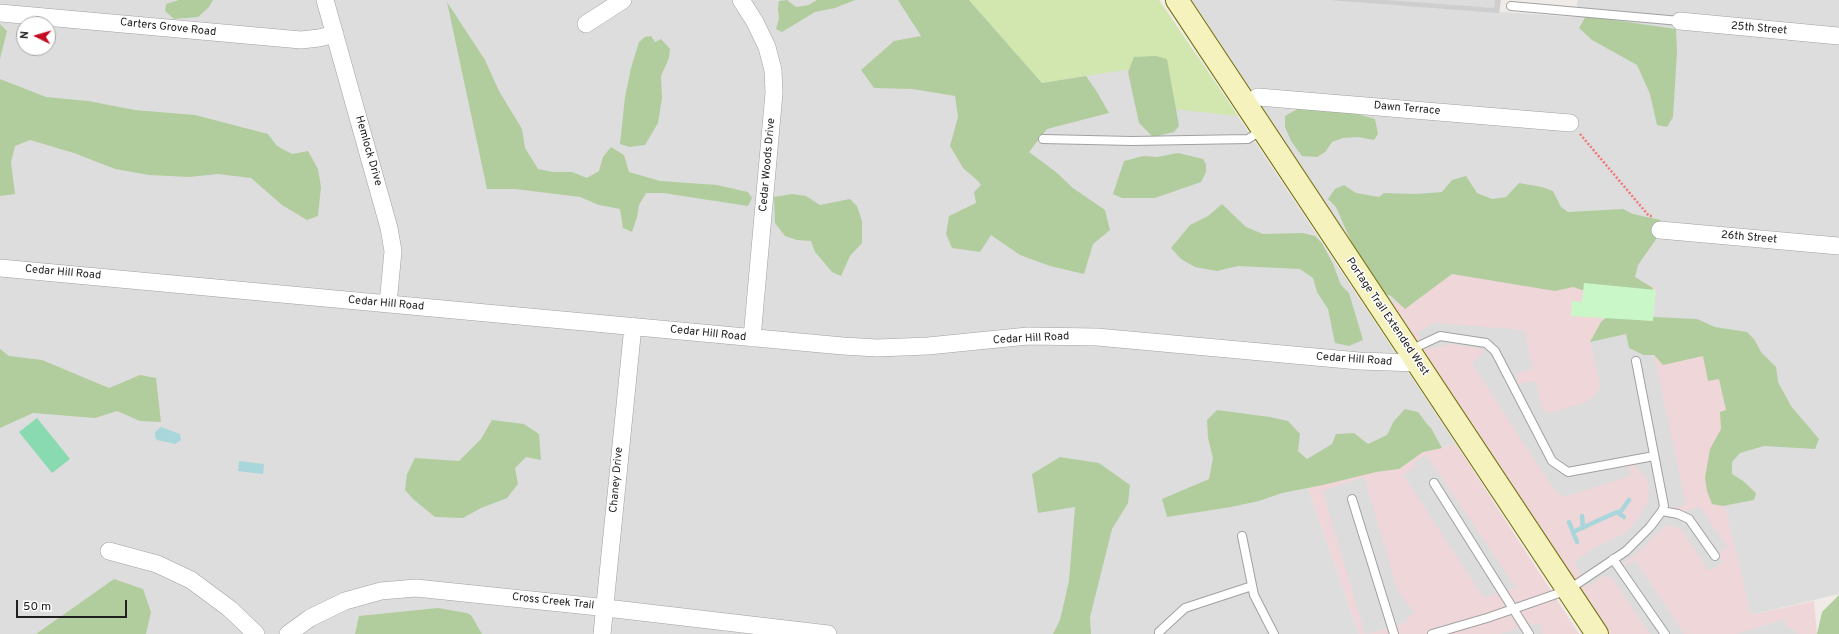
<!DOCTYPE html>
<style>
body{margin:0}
#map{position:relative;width:1839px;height:634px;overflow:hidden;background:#f0ebe7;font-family:Overpass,sans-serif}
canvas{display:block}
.north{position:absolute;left:16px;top:16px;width:40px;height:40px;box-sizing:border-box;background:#fff;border:1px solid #a6a6a6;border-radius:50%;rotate:275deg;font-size:11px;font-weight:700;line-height:16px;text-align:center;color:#202020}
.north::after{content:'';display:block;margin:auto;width:14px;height:18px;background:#c40b22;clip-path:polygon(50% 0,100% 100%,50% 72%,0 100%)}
.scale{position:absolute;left:16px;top:600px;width:111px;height:18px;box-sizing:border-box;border:2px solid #202020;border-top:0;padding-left:5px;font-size:12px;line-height:14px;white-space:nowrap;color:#202020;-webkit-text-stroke:3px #fff;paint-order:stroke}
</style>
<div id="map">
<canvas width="1839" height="634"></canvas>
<div class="north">N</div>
<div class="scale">50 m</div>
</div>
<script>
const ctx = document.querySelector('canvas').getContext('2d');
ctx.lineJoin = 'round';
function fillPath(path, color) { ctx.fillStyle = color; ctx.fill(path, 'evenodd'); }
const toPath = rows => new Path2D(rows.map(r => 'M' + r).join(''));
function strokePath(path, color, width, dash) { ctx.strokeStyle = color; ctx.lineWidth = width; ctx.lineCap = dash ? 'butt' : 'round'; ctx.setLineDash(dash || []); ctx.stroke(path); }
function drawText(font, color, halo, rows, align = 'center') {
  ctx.font = font + ' Overpass,sans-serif'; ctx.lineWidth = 3; ctx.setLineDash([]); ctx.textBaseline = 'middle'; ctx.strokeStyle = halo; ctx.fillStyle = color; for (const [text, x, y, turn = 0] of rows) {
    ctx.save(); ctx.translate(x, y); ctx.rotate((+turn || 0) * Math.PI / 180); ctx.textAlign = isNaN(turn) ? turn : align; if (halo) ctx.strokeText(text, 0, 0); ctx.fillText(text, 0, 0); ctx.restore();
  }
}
fillPath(toPath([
 [0,0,908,0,1042,83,1197,55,1456,444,1303,475,1359,634,0,634],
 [24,24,48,24,48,48,24,48],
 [1185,0,1327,0,1575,17,1578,0,1839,0,1839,594,1751,615,1391,307]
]), '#dedddd');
fillPath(toPath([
 [1434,266,1657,287,1651,344,1721,347,1740,440,1712,451,1751,615,1814,601,1817,634,1606,634,1391,307],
 [1456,444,1579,634,1359,634,1303,475]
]), '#efd7d9');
fillPath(toPath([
 [1327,0,1501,0,1499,13]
]), '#cecece');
fillPath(toPath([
 [969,0,1159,0,1238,116,1154,107,1155,65,1042,83]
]), '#d1e7af');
fillPath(toPath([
 [179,0,213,0,209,7,198,17,174,19,165,11,166,4],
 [787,0,796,7,809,5,817,0,855,0,835,8,815,12,782,32,776,29,779,18,778,9,779,1],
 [898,0,969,0,1042,83,1086,76,1097,92,1109,113,1047,129,1029,152,1056,172,1073,188,1105,210,1110,230,1093,244,1084,274,1050,266,1020,255,991,235,980,252,952,248,946,234,949,216,976,203,974,192,981,185,978,181,963,168,950,146,958,117,955,96,912,89,874,88,861,70,894,41,921,36],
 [447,2,485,60,499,91,522,129,525,148,538,169,553,172,572,172,587,178,599,171,603,157,611,147,624,155,629,172,660,181,717,185,748,192,752,198,748,206,663,193,646,193,639,205,637,217,632,232,623,228,620,209,599,205,580,197,515,189,487,189],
 [1586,16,1676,29,1677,52,1673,117,1667,127,1657,125,1650,94,1637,65,1592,40,1579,28],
 [0,24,7,31,0,59],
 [651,36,655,42,661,39,670,49,669,58,661,76,662,98,658,123,645,145,630,147,620,144,625,97,631,68,639,42,645,37],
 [1156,56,1167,59,1179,126,1174,132,1153,137,1139,123,1128,72,1134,57],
 [0,79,46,97,88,101,135,110,195,115,268,134,277,146,292,154,308,151,318,169,321,187,318,216,307,220,282,205,251,178,218,174,190,177,149,175,115,169,74,153,30,140,15,146,11,162,15,194,0,196],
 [1299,108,1354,113,1375,119,1378,134,1374,140,1358,137,1343,138,1332,142,1325,152,1317,157,1302,156,1291,141,1285,127,1285,116],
 [1178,153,1203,159,1206,164,1206,172,1201,182,1155,198,1122,198,1113,194,1124,161,1143,156,1157,157],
 [1466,176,1477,193,1492,199,1506,197,1519,183,1542,187,1553,191,1561,207,1568,212,1623,209,1633,214,1661,220,1659,235,1638,265,1635,277,1653,288,1652,291,1610,292,1582,290,1573,287,1555,291,1452,274,1405,309,1391,296,1372,289,1336,207,1328,199,1335,189,1344,185,1356,193,1379,197,1384,193,1416,194,1442,192,1452,180],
 [792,194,806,196,820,205,850,199,857,206,862,221,862,243,850,256,841,276,832,272,821,259,815,252,811,241,797,240,785,236,775,223,774,197],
 [1222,204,1246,227,1263,234,1303,233,1315,236,1322,243,1333,264,1341,285,1349,293,1363,340,1349,346,1335,343,1328,309,1317,292,1313,278,1300,269,1238,266,1217,271,1195,267,1181,259,1171,248,1190,225,1208,216],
 [1609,315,1697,319,1715,327,1747,332,1754,339,1761,352,1776,367,1778,382,1791,406,1819,439,1815,449,1764,446,1740,453,1732,462,1732,474,1743,481,1756,493,1754,500,1723,506,1712,504,1707,491,1705,478,1707,466,1710,449,1721,429,1720,412,1726,410,1719,379,1708,381,1703,356,1663,365,1654,355,1643,355,1629,348,1590,342,1601,322],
 [0,349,9,356,42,360,109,388,140,375,156,378,161,422,140,421,117,411,95,418,33,413,0,428],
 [1405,409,1418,412,1427,424,1431,428,1442,448,1423,452,1399,469,1376,472,1323,485,1282,493,1259,501,1231,507,1167,517,1162,499,1209,479,1213,458,1208,438,1207,420,1217,410,1270,417,1288,421,1300,434,1298,451,1307,459,1332,444,1336,434,1354,433,1368,444,1387,435,1394,421],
 [492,420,524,424,539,434,541,460,526,457,515,468,518,484,507,498,481,508,463,518,435,517,413,499,405,490,407,474,415,458,459,461,481,439],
 [1060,457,1099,463,1130,485,1128,503,1112,529,1090,617,1091,634,1053,634,1060,620,1069,581,1075,507,1038,513,1032,474],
 [114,579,143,589,151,612,146,634,36,634],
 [1839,595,1839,634,1817,634,1822,612],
 [438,608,467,613,471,615,482,634,355,634,359,616]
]), '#b1cd9e');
fillPath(toPath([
 [1584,283,1656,290,1653,321,1571,316,1572,301,1582,302]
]), '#c9f7c7');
fillPath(toPath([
 [37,418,70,459,52,473,19,432]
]), '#89dab1');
fillPath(toPath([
 [1386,0,1495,0,1494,8],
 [1434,323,1524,330,1533,369,1518,373,1516,375,1518,384,1536,381,1542,409,1547,413,1582,404,1591,399,1599,390,1600,386,1590,342,1626,334,1629,348,1643,355,1654,355,1686,505,1675,508,1686,511,1700,507,1727,547,1719,553,1719,556,1723,562,1709,571,1680,528,1668,525,1663,527,1641,550,1623,564,1626,566,1635,560,1684,634,1650,634,1613,579,1604,575,1589,586,1574,562,1596,547,1627,532,1640,516,1647,504,1649,496,1648,481,1644,475,1635,466,1628,463,1630,476,1564,497,1553,488,1472,363,1483,353,1483,350,1481,349,1450,344,1429,349,1416,332,1420,332],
 [1426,455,1513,584,1518,587,1484,598,1403,475,1416,466,1414,462],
 [1364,477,1397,589,1414,613,1409,616,1406,622,1368,634,1365,634,1323,491],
 [1784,619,1788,629,1795,630,1797,634,1738,634],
 [1540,623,1542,634,1502,634,1501,633]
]), '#dcdcdc');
fillPath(toPath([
 [161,427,180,434,181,440,175,444,157,440,155,437,155,432],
 [239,461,264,464,263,474,238,471]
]), '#a9d6db');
strokePath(toPath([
 [1619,514,1629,500],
 [1582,516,1583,528],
 [1569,522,1577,542],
 [1573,532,1617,512,1624,517]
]), '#a9d6db', 4.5);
const service = toPath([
 [1511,6,1680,21],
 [1043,139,1132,141,1248,139,1262,130],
 [1410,350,1440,336,1486,343,1495,351,1552,461,1568,472,1654,456],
 [1434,483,1529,634],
 [1352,499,1394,634],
 [1662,511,1678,514,1689,519,1715,556],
 [1242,536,1254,595,1274,634],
 [1613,559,1665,634],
 [1159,634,1159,632,1185,608,1252,586],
 [1432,634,1487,618,1568,590,1626,551,1650,527,1662,511,1664,506,1636,361]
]);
const minor = toPath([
 [325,0,389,228,393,251,388,304],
 [741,0,755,22,767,47,773,70,774,93,752,338],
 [0,13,301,40,319,38,335,34],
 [1680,21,1839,36],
 [586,24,623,0],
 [1247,104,1258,97,1570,123],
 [1660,230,1839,246],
 [0,268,843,346,877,348,928,346,1028,336,1097,337,1359,361,1418,363],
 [109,551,157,564,191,580,230,609,256,634],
 [288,634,310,618,345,601,381,591,416,588,589,606,828,634],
 [602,634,633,326]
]);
const secondary = toPath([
 [1177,0,1597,634]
]);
strokePath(service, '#a1a1a1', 10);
strokePath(minor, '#a1a1a1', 18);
strokePath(secondary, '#72710b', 24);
strokePath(toPath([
 [1580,134,1649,216,1653,216]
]), '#f27577', 2.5, [2, 2]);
strokePath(service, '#fff', 8);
strokePath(minor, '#fff', 17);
strokePath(secondary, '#f6f2be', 22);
drawText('11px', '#202020', '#fff', [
 ["Carters Grove Road",168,28,6],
 ["25th Street",1759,29,5],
 ["Dawn Terrace",1407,109,5],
 ["Hemlock Drive",368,151,74],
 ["Cedar Woods Drive",768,165,-85],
 ["26th Street",1749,238,5],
 ["Cedar Hill Road",63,273,5],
 ["Cedar Hill Road",386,304,5],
 ["Portage Trail Extended West",1387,317,56],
 ["Cedar Hill Road",708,334,6],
 ["Cedar Hill Road",1031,339,-3],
 ["Cedar Hill Road",1354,360,4],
 ["Chaney Drive",617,480,-85],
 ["Cross Creek Trail",553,602,6]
]);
</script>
